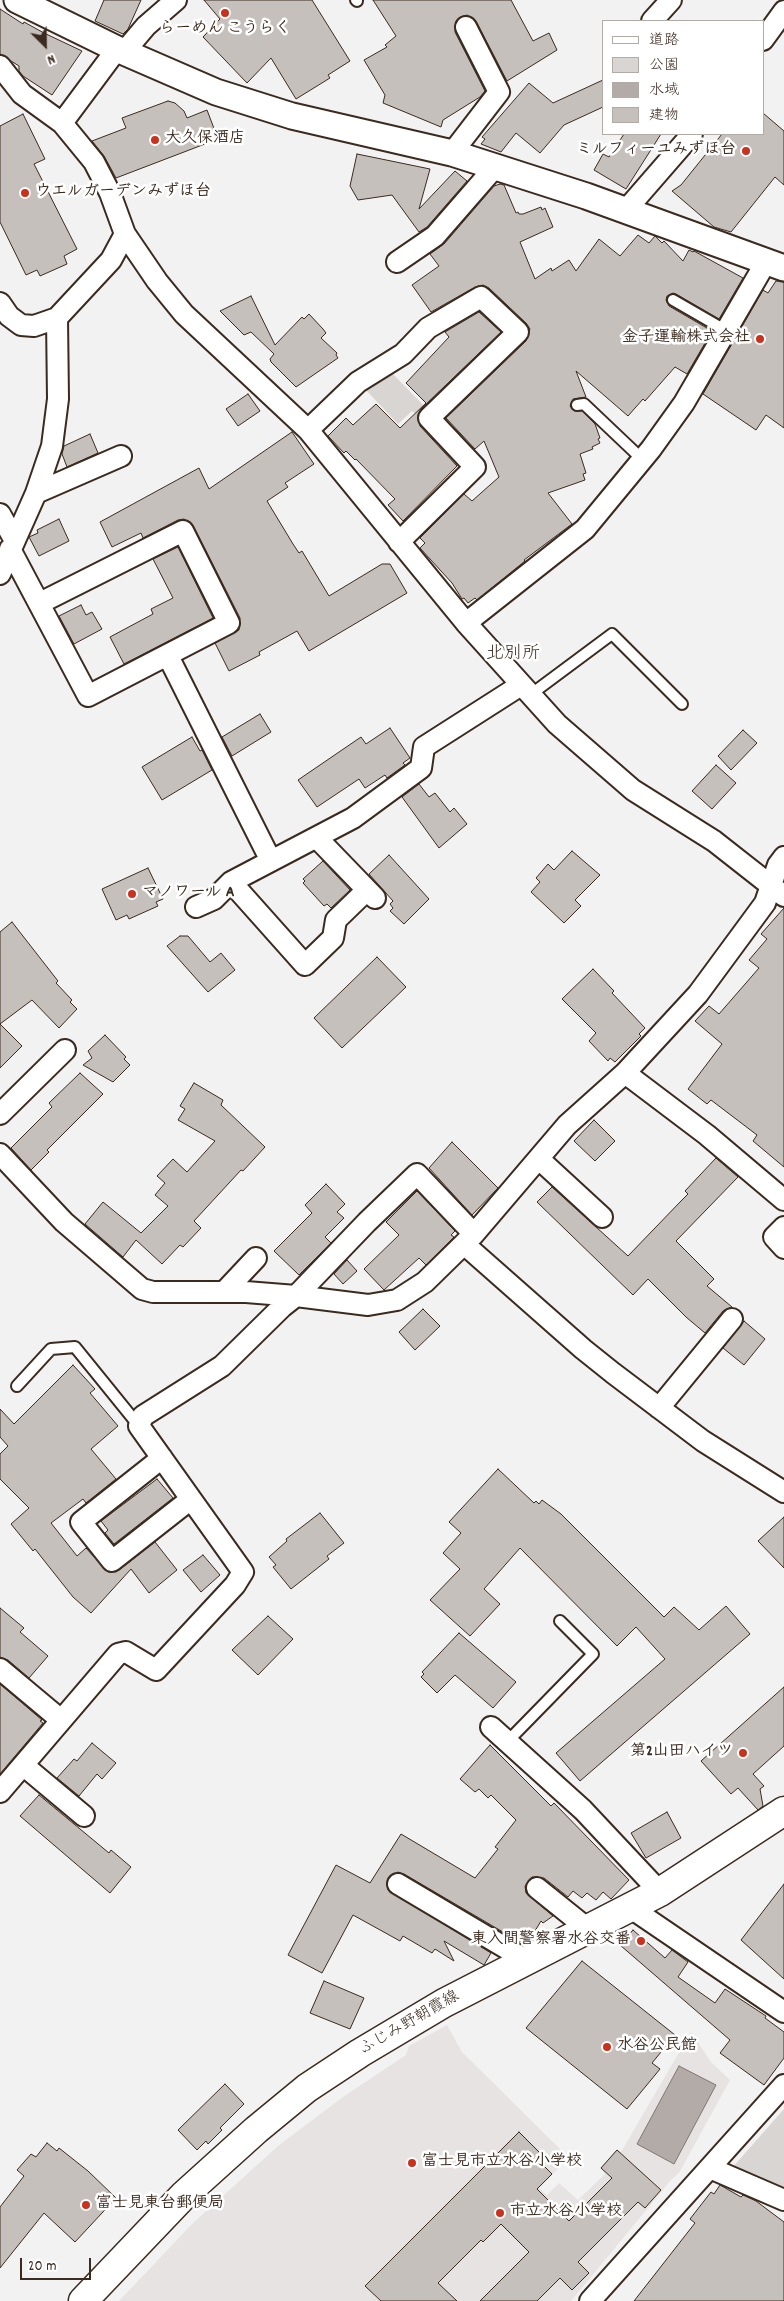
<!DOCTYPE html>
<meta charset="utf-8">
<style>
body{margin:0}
#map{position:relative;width:784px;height:2301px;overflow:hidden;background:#f3f2f2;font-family:Dekko,"Klee One",sans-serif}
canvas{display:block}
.legend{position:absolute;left:602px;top:20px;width:162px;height:115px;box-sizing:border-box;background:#fff;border:1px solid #b1aaa5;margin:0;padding:6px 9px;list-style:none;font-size:15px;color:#3b2a1e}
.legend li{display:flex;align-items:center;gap:10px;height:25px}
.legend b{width:25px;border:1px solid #b1aaa5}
.north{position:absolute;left:20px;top:20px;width:50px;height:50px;-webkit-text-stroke:4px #fff;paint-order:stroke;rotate:157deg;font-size:14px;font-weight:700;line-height:20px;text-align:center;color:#3b2a1e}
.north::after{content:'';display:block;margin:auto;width:18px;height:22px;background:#3b2a1e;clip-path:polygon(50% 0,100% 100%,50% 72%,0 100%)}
.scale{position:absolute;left:20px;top:2258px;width:71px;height:22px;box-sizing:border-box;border:2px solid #3b2a1e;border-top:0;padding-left:6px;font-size:15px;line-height:18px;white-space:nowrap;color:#3b2a1e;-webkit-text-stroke:4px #fff;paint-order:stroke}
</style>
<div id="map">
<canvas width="784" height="2301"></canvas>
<ul class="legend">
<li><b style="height:6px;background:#fff"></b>道路</li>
<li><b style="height:14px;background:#d8d5d2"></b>公園</li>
<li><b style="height:14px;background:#b2aba7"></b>水域</li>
<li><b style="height:14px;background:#c6c0bd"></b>建物</li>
</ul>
<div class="north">N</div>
<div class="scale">20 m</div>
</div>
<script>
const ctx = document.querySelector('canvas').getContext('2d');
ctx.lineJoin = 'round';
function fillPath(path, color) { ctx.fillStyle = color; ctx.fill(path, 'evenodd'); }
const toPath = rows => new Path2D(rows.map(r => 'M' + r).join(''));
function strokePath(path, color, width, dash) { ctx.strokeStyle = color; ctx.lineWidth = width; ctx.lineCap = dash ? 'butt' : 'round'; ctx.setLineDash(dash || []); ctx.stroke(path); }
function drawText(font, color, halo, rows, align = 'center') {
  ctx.font = font + ' Dekko,"Klee One",sans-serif'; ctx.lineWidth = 5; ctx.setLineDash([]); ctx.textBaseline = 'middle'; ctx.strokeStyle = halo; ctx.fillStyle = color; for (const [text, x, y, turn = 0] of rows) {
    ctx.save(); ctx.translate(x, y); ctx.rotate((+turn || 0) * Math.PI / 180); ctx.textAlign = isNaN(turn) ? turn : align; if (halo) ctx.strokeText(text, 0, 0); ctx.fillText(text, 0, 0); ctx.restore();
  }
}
fillPath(toPath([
 [447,2025,462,2052,569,2158,539,2188,547,2195,559,2183,578,2200,605,2174,600,2168,617,2149,621,2152,691,2032,711,2062,730,2080,679,2173,671,2180,571,2301,119,2301,191,2225,278,2146,343,2097,406,2055,409,2046]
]), '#e6e3e2');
fillPath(toPath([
 [391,372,427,409,419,417,412,411,398,424,364,388],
 [784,2109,784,2191,732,2168]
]), '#d8d5d2');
const water = toPath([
 [679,2066,716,2085,674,2164,637,2144,679,2066]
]);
fillPath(water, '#b2aba7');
strokePath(water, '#827770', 1);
const building = toPath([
 [104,0,141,0,128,29,123,34,95,21,104,0],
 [204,0,312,0,350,61,328,75,330,78,296,99,271,58,247,83,203,37,220,19,204,0],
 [373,0,511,0,533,41,549,33,557,50,507,81,476,21,467,15,460,17,456,21,455,32,485,91,480,97,443,120,441,127,383,103,385,95,364,60,387,47,385,45,396,36,373,0],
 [0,9,23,24,24,22,44,33,82,51,52,95,23,76,19,71,19,66,0,54,0,9],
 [603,80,603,107,564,125,540,153,516,133,501,152,481,144,485,139,482,137,529,83,553,103,603,80],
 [168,101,175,103,184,111,187,118,207,110,218,139,116,178,104,156,92,141,126,128,122,118,168,101],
 [763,113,784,131,784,185,775,177,731,232,714,227,672,191,681,185,722,134,763,134,763,113],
 [23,114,45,159,34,164,77,249,64,256,67,264,40,276,37,270,26,275,0,222,0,126,23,114],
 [624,134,661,134,626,189,594,170,603,154,609,157,624,134],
 [357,154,430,169,419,209,455,171,467,181,427,227,419,232,392,195,358,200,350,186,357,154],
 [500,184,504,185,516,213,518,212,519,214,523,214,541,207,542,210,545,208,553,227,520,242,535,279,551,268,552,271,569,260,576,271,599,239,620,256,638,235,649,243,655,236,662,243,664,241,683,261,689,250,693,252,694,251,743,278,719,319,676,294,673,293,667,296,666,300,669,306,712,331,687,374,675,367,645,401,643,399,628,416,576,371,586,397,573,399,570,406,574,411,582,411,595,424,600,438,598,439,600,443,592,447,593,449,580,454,586,473,583,474,585,480,548,493,572,524,524,560,525,561,477,600,475,598,468,603,464,598,462,599,452,583,420,548,425,543,420,538,464,494,472,501,499,477,484,441,475,449,446,418,526,341,530,329,526,323,489,288,483,285,475,287,431,312,412,285,439,266,430,254,444,244,494,186,500,184],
 [776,281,784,282,784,428,766,415,756,430,703,394,763,290,768,293,776,281],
 [251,296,275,345,302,317,304,319,309,314,323,329,326,333,321,338,337,353,336,355,338,358,296,387,271,362,270,359,274,354,251,332,244,335,220,311,251,296],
 [479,312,501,332,421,409,418,415,420,426,457,466,403,521,388,505,395,499,356,459,355,460,346,451,344,453,328,436,346,418,353,425,376,404,400,428,426,403,406,383,449,337,445,332,479,312],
 [248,394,260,411,238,426,226,409,248,394],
 [292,432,314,464,285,483,288,487,267,501,293,544,299,553,302,551,329,596,382,564,390,564,407,593,309,651,297,631,259,652,260,655,229,671,215,643,239,630,240,618,193,525,184,519,178,520,143,538,141,533,112,547,100,522,199,468,209,489,292,432],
 [90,434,98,453,67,467,62,454,64,446,90,434],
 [59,519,69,541,39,556,29,537,38,533,37,530,59,519],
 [178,547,213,618,124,664,110,637,153,614,151,609,173,598,153,559,178,547],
 [81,605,86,615,92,612,102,629,74,644,59,616,81,605],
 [260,714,271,732,232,756,222,737,260,714],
 [390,728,410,758,403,763,405,765,387,778,385,775,365,788,359,779,317,807,298,780,361,737,366,744,390,728],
 [743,730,757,743,731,770,718,756,743,730],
 [192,737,200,751,202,750,212,770,162,800,142,767,192,737],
 [716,765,736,783,712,809,692,791,716,765],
 [419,784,429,797,435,793,450,812,454,808,467,824,439,848,402,797,419,784],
 [572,851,600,875,575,900,581,906,564,923,531,892,540,882,536,878,548,864,554,870,572,851],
 [389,855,429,899,404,924,390,911,393,908,390,904,393,901,369,874,389,855],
 [323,861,350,890,331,908,327,904,324,906,303,883,305,881,303,879,323,861],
 [148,868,163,899,156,902,158,906,129,919,127,915,116,920,102,889,148,868],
 [784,908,784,1167,753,1141,757,1135,711,1100,707,1104,688,1089,722,1044,695,1021,709,1006,719,1014,759,968,749,960,767,939,761,934,784,908],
 [12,922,58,981,56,983,72,1000,70,1002,77,1009,59,1028,32,1000,0,1024,22,1046,0,1068,0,932,12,922],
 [180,936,188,936,210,962,221,953,235,970,208,992,167,946,180,936],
 [377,957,406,987,342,1048,314,1018,377,957],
 [593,969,614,991,612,993,645,1028,639,1034,641,1036,615,1062,610,1058,608,1061,589,1041,596,1033,562,999,593,969],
 [105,1035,126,1057,124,1059,130,1065,113,1082,83,1065,92,1058,88,1051,105,1035],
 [80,1073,103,1094,47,1150,49,1152,31,1170,11,1148,52,1107,49,1103,80,1073],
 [194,1083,223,1100,221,1105,265,1147,243,1171,241,1170,194,1221,201,1228,183,1247,180,1245,162,1264,136,1240,123,1257,85,1224,103,1202,141,1233,168,1206,155,1195,165,1183,157,1176,173,1159,187,1172,215,1141,178,1120,185,1109,180,1106,194,1083],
 [594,1120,615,1141,595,1161,574,1141,594,1120],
 [452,1142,498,1188,472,1215,429,1168,452,1142],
 [716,1158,738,1177,676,1241,714,1279,707,1286,732,1307,723,1311,705,1333,686,1317,648,1279,633,1295,537,1202,552,1187,628,1256,681,1201,688,1194,685,1191,716,1158],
 [326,1184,345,1204,337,1212,344,1218,325,1237,331,1243,299,1275,274,1251,312,1213,305,1205,326,1184],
 [417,1191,455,1231,451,1235,454,1237,426,1265,419,1258,384,1290,364,1269,399,1235,386,1222,417,1191],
 [347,1260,357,1271,343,1284,334,1274,347,1260],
 [423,1309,440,1326,415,1350,399,1332,423,1309],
 [744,1321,765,1339,744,1365,723,1348,744,1321],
 [73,1365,95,1389,90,1393,118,1426,91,1449,116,1479,86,1503,83,1499,51,1523,77,1556,86,1548,108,1572,119,1570,155,1542,177,1570,149,1593,131,1569,91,1613,73,1597,35,1549,33,1551,11,1524,29,1508,0,1479,0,1454,8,1446,0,1437,0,1409,14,1424,73,1365],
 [498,1469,534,1503,536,1501,539,1504,542,1500,561,1514,664,1617,674,1607,699,1630,726,1606,750,1634,580,1781,556,1753,665,1659,636,1627,617,1646,520,1548,484,1589,500,1604,470,1636,430,1600,460,1569,443,1553,461,1533,449,1522,498,1469],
 [157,1479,173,1498,114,1544,105,1533,108,1530,101,1521,157,1479],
 [320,1513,344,1543,327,1556,329,1559,291,1589,273,1567,276,1565,269,1557,287,1541,286,1539,320,1513],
 [784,1517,784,1568,758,1541,784,1517],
 [203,1555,220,1575,201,1592,183,1570,203,1555],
 [0,1608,24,1628,20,1632,48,1656,29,1678,8,1660,0,1657,0,1608],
 [268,1616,293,1639,258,1675,232,1650,268,1616],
 [459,1633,516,1682,493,1708,455,1675,437,1693,421,1677,424,1674,422,1672,459,1633],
 [0,1684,42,1720,40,1721,43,1723,0,1774,0,1684],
 [784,1687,784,1746,753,1774,764,1786,760,1789,763,1806,758,1810,738,1788,731,1794,701,1761,784,1687],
 [92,1743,116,1763,102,1779,97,1774,79,1796,57,1778,74,1759,77,1761,92,1743],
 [490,1745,551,1806,554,1803,629,1880,611,1899,603,1892,596,1900,587,1893,582,1898,573,1891,568,1897,544,1878,532,1877,525,1886,526,1893,553,1916,543,1923,541,1921,529,1941,526,1939,524,1942,521,1940,520,1942,404,1874,398,1872,388,1878,388,1890,491,1953,484,1965,444,1941,454,1961,435,1949,432,1953,403,1936,400,1941,353,1915,322,1973,288,1955,336,1865,370,1883,401,1834,475,1878,498,1849,495,1847,516,1820,491,1795,488,1798,479,1789,475,1792,460,1779,490,1745],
 [39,1795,109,1853,111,1850,131,1867,110,1893,20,1816,39,1795],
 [667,1812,681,1838,646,1858,631,1833,667,1812],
 [784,1884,784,1979,741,1940,784,1884],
 [633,1930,665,1958,672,1950,688,1962,678,1977,715,2003,725,1989,766,2016,765,2018,784,2032,784,2058,764,2085,720,2053,730,2040,620,1945,633,1930],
 [582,1961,675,2035,652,2063,660,2069,627,2109,526,2028,582,1961],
 [324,1981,364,1998,350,2029,310,2013,324,1981],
 [225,2084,244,2104,220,2128,222,2130,208,2144,206,2141,197,2150,178,2130,225,2084],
 [519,2132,547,2160,543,2165,552,2174,537,2189,569,2221,612,2178,601,2168,617,2150,661,2190,645,2208,638,2202,578,2262,589,2273,572,2290,560,2278,537,2301,480,2301,529,2252,501,2224,483,2242,481,2240,438,2283,457,2301,381,2301,365,2286,519,2132],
 [47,2143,57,2151,59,2148,88,2171,116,2198,75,2242,44,2213,0,2268,0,2207,24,2176,17,2170,31,2154,36,2157,47,2143],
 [720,2185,741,2197,743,2195,756,2201,784,2222,784,2301,634,2301,695,2223,690,2219,711,2192,714,2194,720,2185]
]);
fillPath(building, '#c6c0bd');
strokePath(building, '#3b2a1e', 1);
const service = toPath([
 [356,0,357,1],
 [673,300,725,330],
 [577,405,584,404,643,460],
 [530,695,612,634,682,704],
 [17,1386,51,1349,75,1347,139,1426],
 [507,1742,593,1654,560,1621]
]);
const minor = toPath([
 [652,21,671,0],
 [763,40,784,11],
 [124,52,146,26,176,0],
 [0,66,22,94,62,123,94,162,110,193,125,234,157,281,184,314,308,430,466,623,557,724,633,790,714,841,784,896],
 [62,123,117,49],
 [452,153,499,92,466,27],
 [626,210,692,134],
 [397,262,435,236,495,167],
 [0,303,9,316,21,325,34,326,57,318],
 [308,430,358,382,403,354,428,328,481,297,518,332,429,418,475,467,399,542],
 [36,493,121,456],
 [0,514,14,539],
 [10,549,88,696,229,623,183,531,40,603],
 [0,574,36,493,52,446,58,399,57,318,111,260,125,234],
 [466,623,585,529,651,449,684,403,766,262],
 [168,656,271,861],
 [317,838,375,898],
 [231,882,305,965,333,938,336,920,367,890],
 [196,907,214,899,231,882,353,818,421,768,424,747,521,685],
 [625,1073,707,1135,784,1200],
 [0,1114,65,1050],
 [0,1154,64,1222,142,1289,153,1292,246,1292,296,1296,368,1305,397,1300,425,1282,474,1234,567,1125,625,1073,698,994,765,903,778,865,784,857],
 [539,1159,602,1217],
 [784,1227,774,1237,784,1248],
 [464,1244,583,1349,613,1373,703,1441,784,1492],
 [225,1291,256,1258],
 [659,1408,732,1319],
 [162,1458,81,1522,112,1561,191,1499],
 [0,1669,61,1720],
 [491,1727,583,1810,660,1892],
 [23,1765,84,1816],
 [0,1792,118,1654,126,1652,156,1670,235,1585,243,1572,139,1426,143,1416,222,1366,282,1307,296,1296,367,1222,417,1174,474,1234],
 [398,1884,526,1960],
 [537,1888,588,1929],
 [631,1908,784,2012],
 [710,2168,784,2200],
 [590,2301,784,2085]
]);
const tertiary = toPath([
 [17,0,117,49,216,92,292,116,452,153,586,196,784,268]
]);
const secondary = toPath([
 [83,2301,184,2195,256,2130,307,2088,360,2053,444,2003,660,1892,784,1811]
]);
strokePath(service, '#3b2a1e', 14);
strokePath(minor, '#3b2a1e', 24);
strokePath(tertiary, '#3b2a1e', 29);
strokePath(secondary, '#3b2a1e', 31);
strokePath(service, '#fff', 10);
strokePath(minor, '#fff', 20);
strokePath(tertiary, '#fff', 25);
strokePath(secondary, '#fff', 28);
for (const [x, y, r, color] of [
 [225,13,5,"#c8321e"],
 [155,140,5,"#c8321e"],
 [746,151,5,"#c8321e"],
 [25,193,5,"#c8321e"],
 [760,339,5,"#c8321e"],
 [132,894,5,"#c8321e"],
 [743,1753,5,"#c8321e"],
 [641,1941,5,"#c8321e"],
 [607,2047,5,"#c8321e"],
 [412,2163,5,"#c8321e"],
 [86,2205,5,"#c8321e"],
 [500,2213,5,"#c8321e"]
]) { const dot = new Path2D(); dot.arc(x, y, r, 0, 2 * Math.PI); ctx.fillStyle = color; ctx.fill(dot); strokePath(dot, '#fff', 2); }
drawText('bold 16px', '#3b2a1e', '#fff', [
 ["らーめん こうらく",225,30,"center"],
 ["大久保酒店",165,140],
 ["ミルフィーユみずほ台",736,151,"right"],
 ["ウエルガーデンみずほ台",35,193],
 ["金子運輸株式会社",750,339,"right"],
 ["マノワール A",142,894],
 ["第2山田ハイツ",733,1753,"right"],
 ["東入間警察署水谷交番",631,1941,"right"],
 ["水谷公民館",617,2047],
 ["富士見市立水谷小学校",422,2163],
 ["富士見東台郵便局",96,2205],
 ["市立水谷小学校",510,2213]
], 'left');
drawText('16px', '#3b2a1e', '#fff', [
 ["ふじみ野朝霞線",410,2024,-30]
]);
drawText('18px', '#3b2a1e', '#fff', [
 ["北別所",513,656]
]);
</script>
